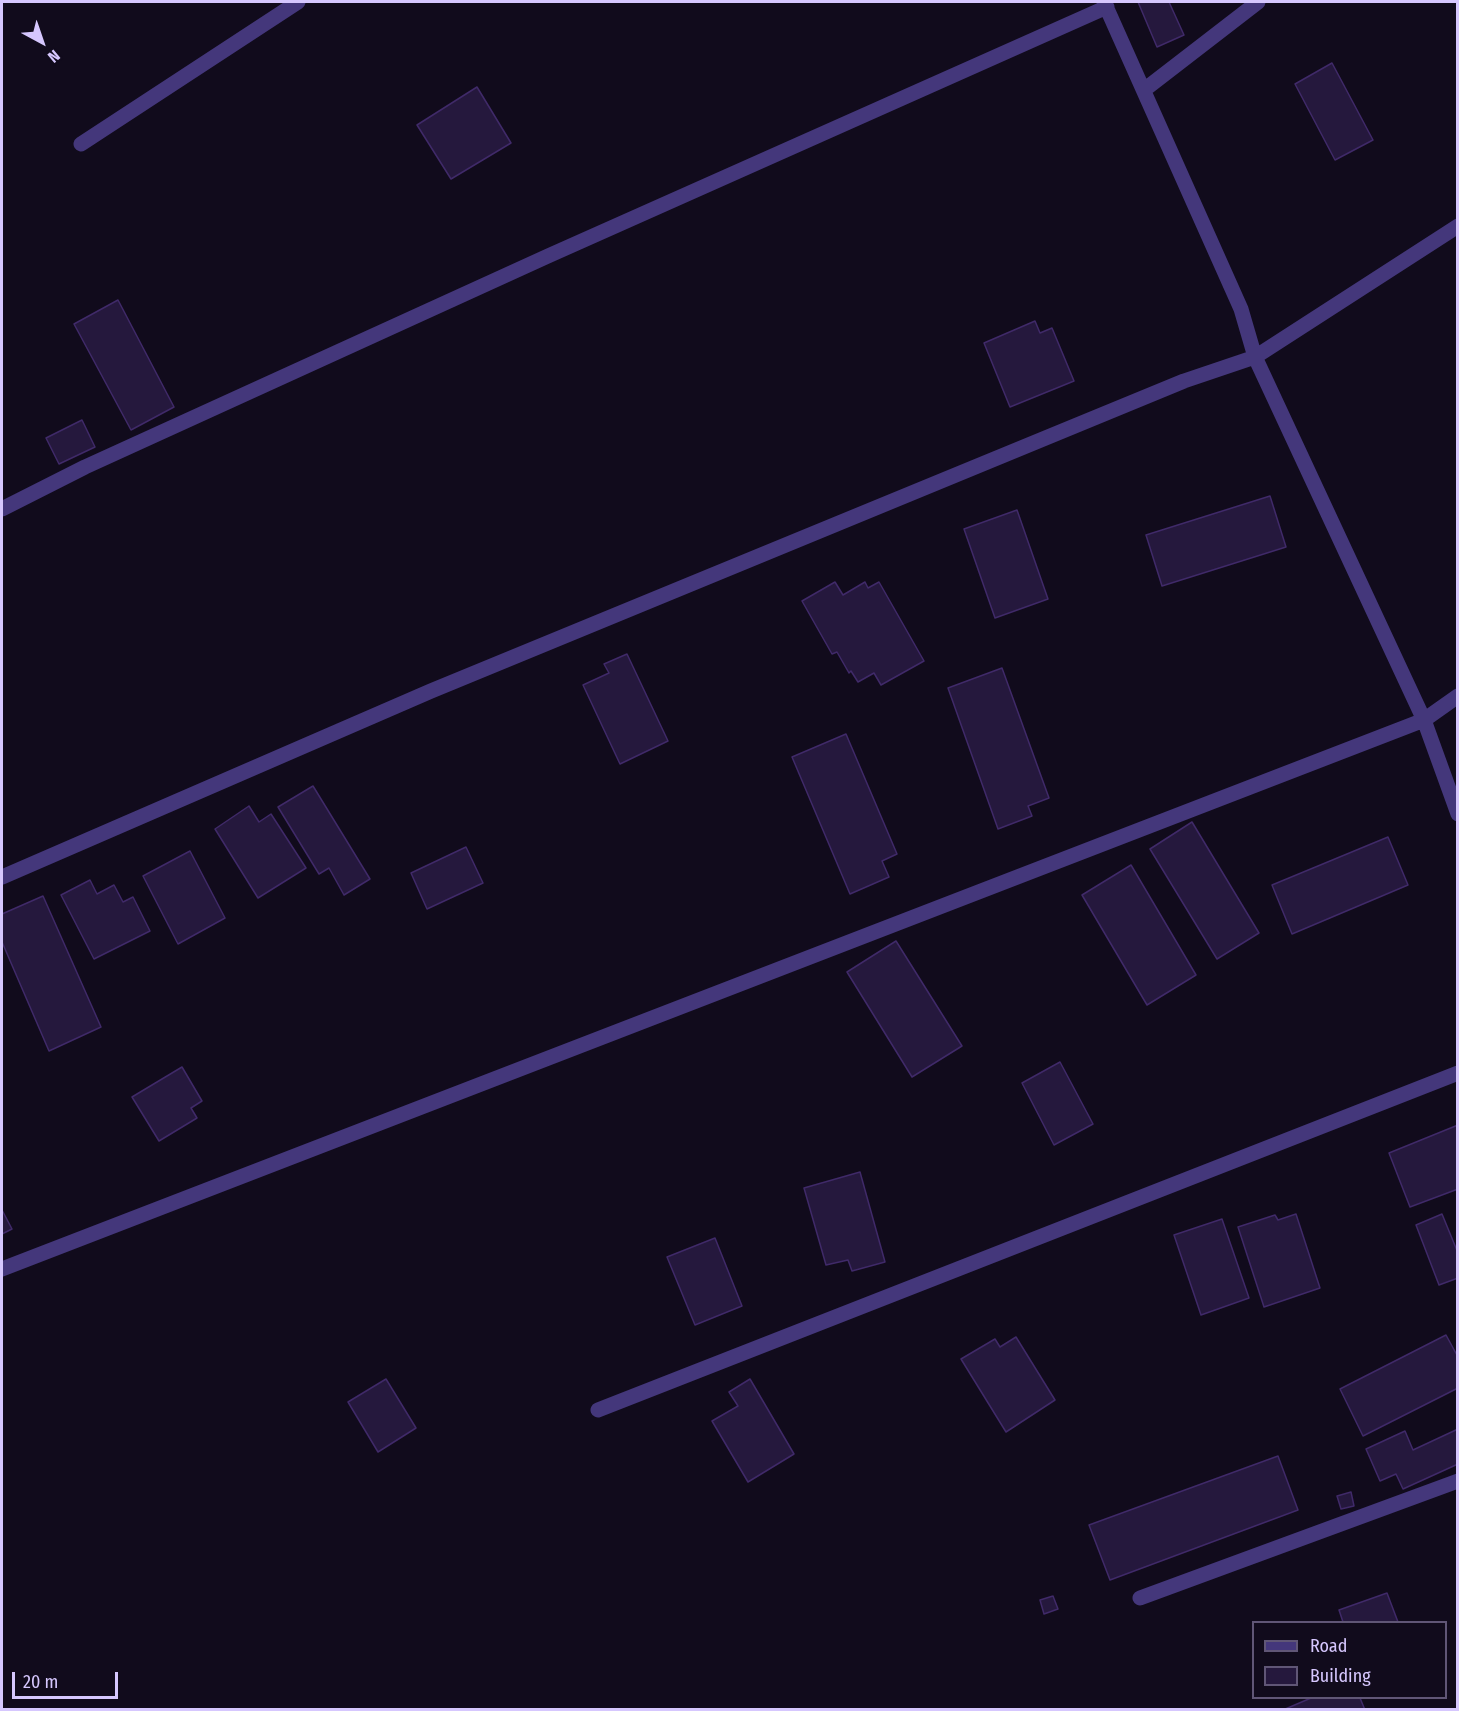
<!DOCTYPE html>
<style>
body{margin:0}
#map{position:relative;width:1459px;height:1711px;overflow:hidden;background:#110b1c;font-family:"Fira Sans Condensed",sans-serif}
canvas{display:block}
.frame{position:absolute;inset:0;border:3px solid #d6c7fe;pointer-events:none}
.legend{position:absolute;left:1252px;top:1621px;width:195px;height:78px;box-sizing:border-box;background:#110b1c;border:2px solid #605676;margin:0;padding:8px 10px;list-style:none;font-size:18px;color:#d6c7fe}
.legend li{display:flex;align-items:center;gap:12px;height:30px}
.legend b{width:30px;border:2px solid #605676}
.north{position:absolute;left:12px;top:12px;width:60px;height:60px;-webkit-text-stroke:4px #110b1c;paint-order:stroke;rotate:140deg;font-size:16px;font-weight:700;line-height:24px;text-align:center;color:#d6c7fe}
.north::after{content:'';display:block;margin:auto;width:21px;height:27px;background:#d6c7fe;clip-path:polygon(50% 0,100% 100%,50% 72%,0 100%)}
.scale{position:absolute;left:12px;top:1672px;width:106px;height:27px;box-sizing:border-box;border:3px solid #d6c7fe;border-top:0;padding-left:8px;font-size:18px;line-height:21px;white-space:nowrap;color:#d6c7fe;-webkit-text-stroke:4px #110b1c;paint-order:stroke}
</style>
<div id="map">
<canvas width="1459" height="1711"></canvas>
<div class="frame"></div>
<ul class="legend">
<li><b style="height:8px;background:#44377b"></b>Road</li>
<li><b style="height:16px;background:#25183d"></b>Building</li>
</ul>
<div class="north">N</div>
<div class="scale">20 m</div>
</div>
<script>
const ctx = document.querySelector('canvas').getContext('2d');
ctx.lineJoin = 'round';
function fillPath(path, color) { ctx.fillStyle = color; ctx.fill(path, 'evenodd'); }
const toPath = rows => new Path2D(rows.map(r => 'M' + r).join(''));
function strokePath(path, color, width, dash) { ctx.strokeStyle = color; ctx.lineWidth = width; ctx.lineCap = dash ? 'butt' : 'round'; ctx.setLineDash(dash || []); ctx.stroke(path); }
const building = toPath([
 [1138,2,1169,2,1184,35,1157,47,1138,2],
 [1332,63,1373,140,1335,160,1295,84,1332,63],
 [477,87,511,143,451,179,417,125,477,87],
 [118,300,174,407,131,430,74,324,118,300],
 [1035,321,1040,333,1052,328,1074,381,1010,407,984,343,1035,321],
 [82,420,95,447,59,464,46,438,82,420],
 [1270,496,1286,547,1162,586,1146,535,1270,496],
 [1017,510,1048,599,995,618,964,529,1017,510],
 [835,582,843,595,865,582,868,588,879,582,924,661,881,685,874,673,858,682,851,671,849,673,837,652,832,654,802,601,835,582],
 [627,654,668,741,620,764,583,685,609,673,604,664,627,654],
 [1002,668,1049,798,1028,806,1032,816,998,829,948,688,1002,668],
 [846,734,897,854,882,861,889,877,850,894,792,757,846,734],
 [313,786,370,879,344,895,329,868,319,874,278,807,313,786],
 [249,806,259,822,271,814,306,868,258,898,215,829,249,806],
 [1192,822,1259,933,1217,959,1150,849,1192,822],
 [1388,837,1408,885,1292,934,1272,885,1388,837],
 [466,847,483,883,427,909,411,873,466,847],
 [190,851,225,918,178,944,143,876,190,851],
 [1131,865,1196,975,1147,1005,1082,895,1131,865],
 [90,880,97,894,114,885,123,902,133,897,150,931,94,959,61,895,90,880],
 [43,896,101,1027,49,1051,2,942,2,914,43,896],
 [896,941,962,1046,912,1077,847,972,896,941],
 [1060,1062,1093,1124,1054,1145,1022,1083,1060,1062],
 [182,1067,202,1101,191,1108,197,1118,159,1141,132,1097,182,1067],
 [1458,1125,1458,1189,1410,1207,1389,1153,1458,1125],
 [860,1172,885,1262,852,1271,848,1260,826,1265,804,1188,860,1172],
 [2,1210,12,1229,2,1234,2,1210],
 [1296,1214,1320,1288,1264,1307,1238,1227,1275,1215,1278,1220,1296,1214],
 [1442,1214,1458,1253,1458,1278,1439,1285,1416,1225,1442,1214],
 [1222,1219,1249,1298,1201,1315,1174,1235,1222,1219],
 [715,1238,742,1306,695,1325,667,1257,715,1238],
 [1446,1335,1458,1357,1458,1388,1363,1436,1340,1389,1446,1335],
 [1016,1337,1055,1400,1006,1432,961,1359,995,1339,1000,1347,1016,1337],
 [386,1379,416,1428,378,1452,348,1402,386,1379],
 [750,1379,794,1454,748,1482,712,1421,738,1406,729,1392,750,1379],
 [1458,1429,1458,1464,1403,1489,1396,1474,1380,1481,1366,1449,1405,1431,1413,1450,1458,1429],
 [1278,1456,1298,1510,1110,1580,1089,1525,1278,1456],
 [1351,1492,1354,1506,1341,1509,1337,1496,1351,1492],
 [1387,1593,1398,1622,1343,1622,1339,1610,1387,1593],
 [1053,1596,1058,1609,1044,1614,1040,1600,1053,1596],
 [1311,1698,1360,1698,1365,1710,1283,1710,1311,1698]
]);
fillPath(building, '#25183d');
strokePath(building, '#402a69', 1.5);
strokePath(toPath([
 [1104,2,1241,309,1255,357,1424,720,1458,814],
 [1144,90,1258,2],
 [81,144,298,2],
 [2,509,85,467,548,256,1107,7],
 [2,877,431,691,1184,381,1255,357,1458,226],
 [2,1269,1424,720,1458,696],
 [598,1410,1458,1073],
 [1140,1598,1458,1481]
]), '#44377b', 15);
</script>
